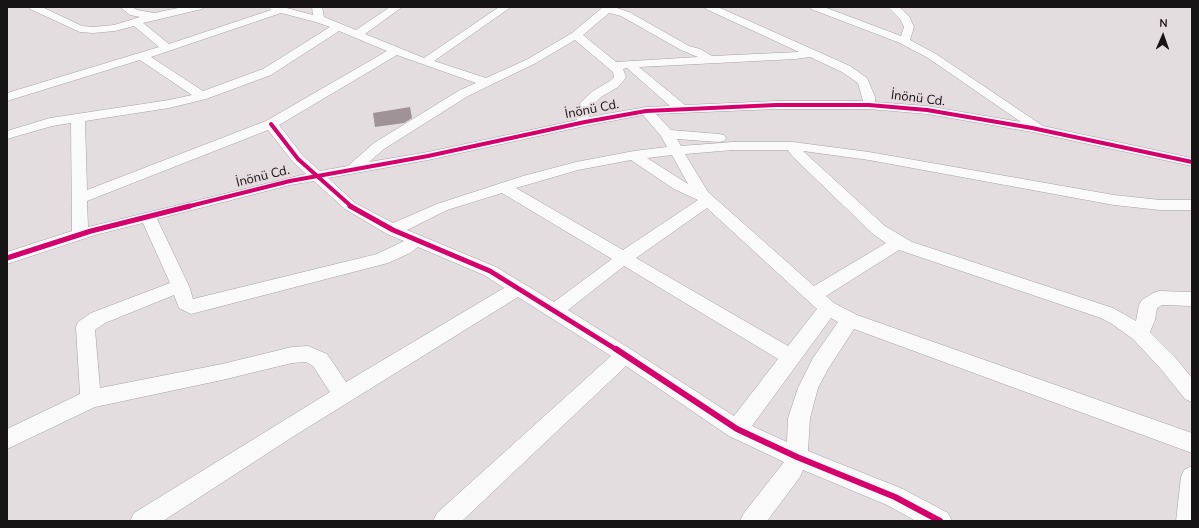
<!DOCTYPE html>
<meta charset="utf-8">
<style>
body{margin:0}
#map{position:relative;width:1199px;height:528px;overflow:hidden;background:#e3dddf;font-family:"Nunito Sans",sans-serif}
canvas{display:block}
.frame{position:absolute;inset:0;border:8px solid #171415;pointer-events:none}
.north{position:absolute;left:1143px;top:16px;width:40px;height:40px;-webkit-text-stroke:3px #e5dbde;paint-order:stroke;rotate:2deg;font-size:11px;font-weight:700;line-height:16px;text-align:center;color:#171415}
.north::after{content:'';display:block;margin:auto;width:14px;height:18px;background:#171415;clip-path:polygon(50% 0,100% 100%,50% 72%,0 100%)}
</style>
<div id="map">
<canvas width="1199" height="528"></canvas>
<div class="frame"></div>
<div class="north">N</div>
</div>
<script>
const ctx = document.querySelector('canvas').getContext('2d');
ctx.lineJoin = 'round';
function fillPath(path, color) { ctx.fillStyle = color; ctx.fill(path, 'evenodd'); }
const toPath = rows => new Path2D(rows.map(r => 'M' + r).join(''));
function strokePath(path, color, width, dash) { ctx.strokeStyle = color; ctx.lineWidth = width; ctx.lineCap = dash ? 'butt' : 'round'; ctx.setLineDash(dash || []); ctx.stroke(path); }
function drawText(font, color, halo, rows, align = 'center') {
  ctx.font = font + ' "Nunito Sans",sans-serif'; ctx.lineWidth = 4; ctx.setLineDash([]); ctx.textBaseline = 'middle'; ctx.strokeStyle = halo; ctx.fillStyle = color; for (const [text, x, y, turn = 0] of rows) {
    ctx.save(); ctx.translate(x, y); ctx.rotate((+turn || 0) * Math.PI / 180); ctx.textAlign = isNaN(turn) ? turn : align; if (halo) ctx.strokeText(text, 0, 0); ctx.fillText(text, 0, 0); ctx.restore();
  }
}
fillPath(toPath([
 [410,107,412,118,404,123,375,127,373,113]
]), '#9f9398');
const minor = toPath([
 [29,7,42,7,82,26,93,27,114,25,140,17,130,15,120,7,132,7,137,10,154,13,183,7,203,7,202,9,143,23,169,44,271,10,268,7,283,7,313,15,312,7,322,7,324,17,356,30,390,7,402,7,365,34,424,58,499,7,511,7,434,61,486,78,528,59,572,33,603,7,614,7,629,12,689,46,700,49,712,56,799,52,706,9,705,7,718,7,850,66,867,78,875,97,875,102,927,106,1021,122,928,58,900,43,811,9,810,7,824,7,901,36,904,27,900,19,888,7,899,7,909,16,914,27,910,40,936,54,1043,126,1192,158,1192,166,1032,132,927,114,869,109,776,109,656,114,671,130,719,134,724,135,726,138,724,141,719,142,677,139,681,146,733,142,793,142,869,152,1114,195,1160,200,1192,200,1192,210,1160,210,1114,205,869,160,803,151,885,226,912,242,1113,308,1136,321,1139,305,1142,300,1153,293,1159,291,1192,292,1192,306,1162,305,1157,308,1155,320,1150,332,1174,356,1192,378,1192,402,1185,399,1160,368,1133,339,1112,324,1101,318,899,250,826,296,834,303,857,315,1192,433,1192,453,854,329,828,369,818,388,810,418,808,451,903,489,948,513,952,521,916,521,887,505,803,470,800,477,767,521,740,521,744,513,784,462,729,436,626,366,462,521,433,521,437,513,611,356,518,297,294,436,163,521,130,521,134,513,330,392,313,366,306,362,292,363,222,380,95,407,7,449,7,429,80,394,76,327,78,322,91,313,170,283,143,223,95,235,7,264,7,252,72,231,71,123,52,126,7,139,7,131,50,118,169,100,192,95,140,60,7,101,7,93,159,47,134,26,115,31,93,33,80,32,30,9,29,7],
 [281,13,316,22,330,27,263,69,203,91,151,57,281,13],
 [609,13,621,16,681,50,698,57,616,62,583,35,609,13],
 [339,31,387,51,266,121,87,190,85,121,169,108,206,99,271,75,339,31],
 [575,40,613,72,614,77,610,81,593,91,580,103,575,115,577,120,428,152,369,162,384,149,468,96,536,63,575,40],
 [397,55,476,83,460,90,374,143,348,166,320,171,303,156,279,125,397,55],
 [810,57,842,72,858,83,863,101,776,101,685,105,639,67,795,59,810,57],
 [627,68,670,106,646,107,589,117,589,115,591,107,601,97,618,87,624,80,626,77,623,69,627,68],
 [643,115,661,136,667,147,634,151,576,162,523,176,437,204,393,223,355,203,328,178,428,160,585,126,643,115],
 [268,130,293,162,306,174,88,227,87,201,268,130],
 [733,150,788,150,792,156,873,234,886,243,814,286,708,192,685,154,733,150],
 [672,155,688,184,647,158,672,155],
 [631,160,674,189,698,200,623,250,516,188,578,170,631,160],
 [314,181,345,209,387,234,404,241,377,254,193,299,189,286,157,219,290,185,314,181],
 [502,193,612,259,554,302,496,267,407,230,447,210,502,193],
 [707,208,817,309,788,346,636,258,707,208],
 [418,247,484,275,504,288,346,382,327,354,308,346,292,347,222,364,100,388,95,330,105,323,174,295,179,308,191,314,388,263,410,253,418,247],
 [624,266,778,359,734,416,632,350,568,310,624,266],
 [831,318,838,322,813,358,798,388,788,418,787,442,752,426,831,318],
 [1192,466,1192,521,1176,521,1181,477,1184,470,1192,466]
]);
strokePath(minor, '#a5a1a2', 1);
fillPath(minor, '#fbfafa');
strokePath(toPath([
 [271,124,298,159,352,207],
 [186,207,290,181,428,156,585,122,646,111,776,105,869,105,927,110,1032,128,1192,162]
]), '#d6006c', 4);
strokePath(toPath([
 [350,206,393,230,490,271,617,350],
 [7,258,91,231,190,206]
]), '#d6006c', 5);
strokePath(toPath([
 [616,349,737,429,797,457,895,497,940,521]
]), '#d6006c', 6);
drawText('13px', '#171415', '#e5dbde', [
 ["İnönü Cd.",918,99,7],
 ["İnönü Cd.",592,110,-11],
 ["İnönü Cd.",263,177,-14]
]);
</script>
